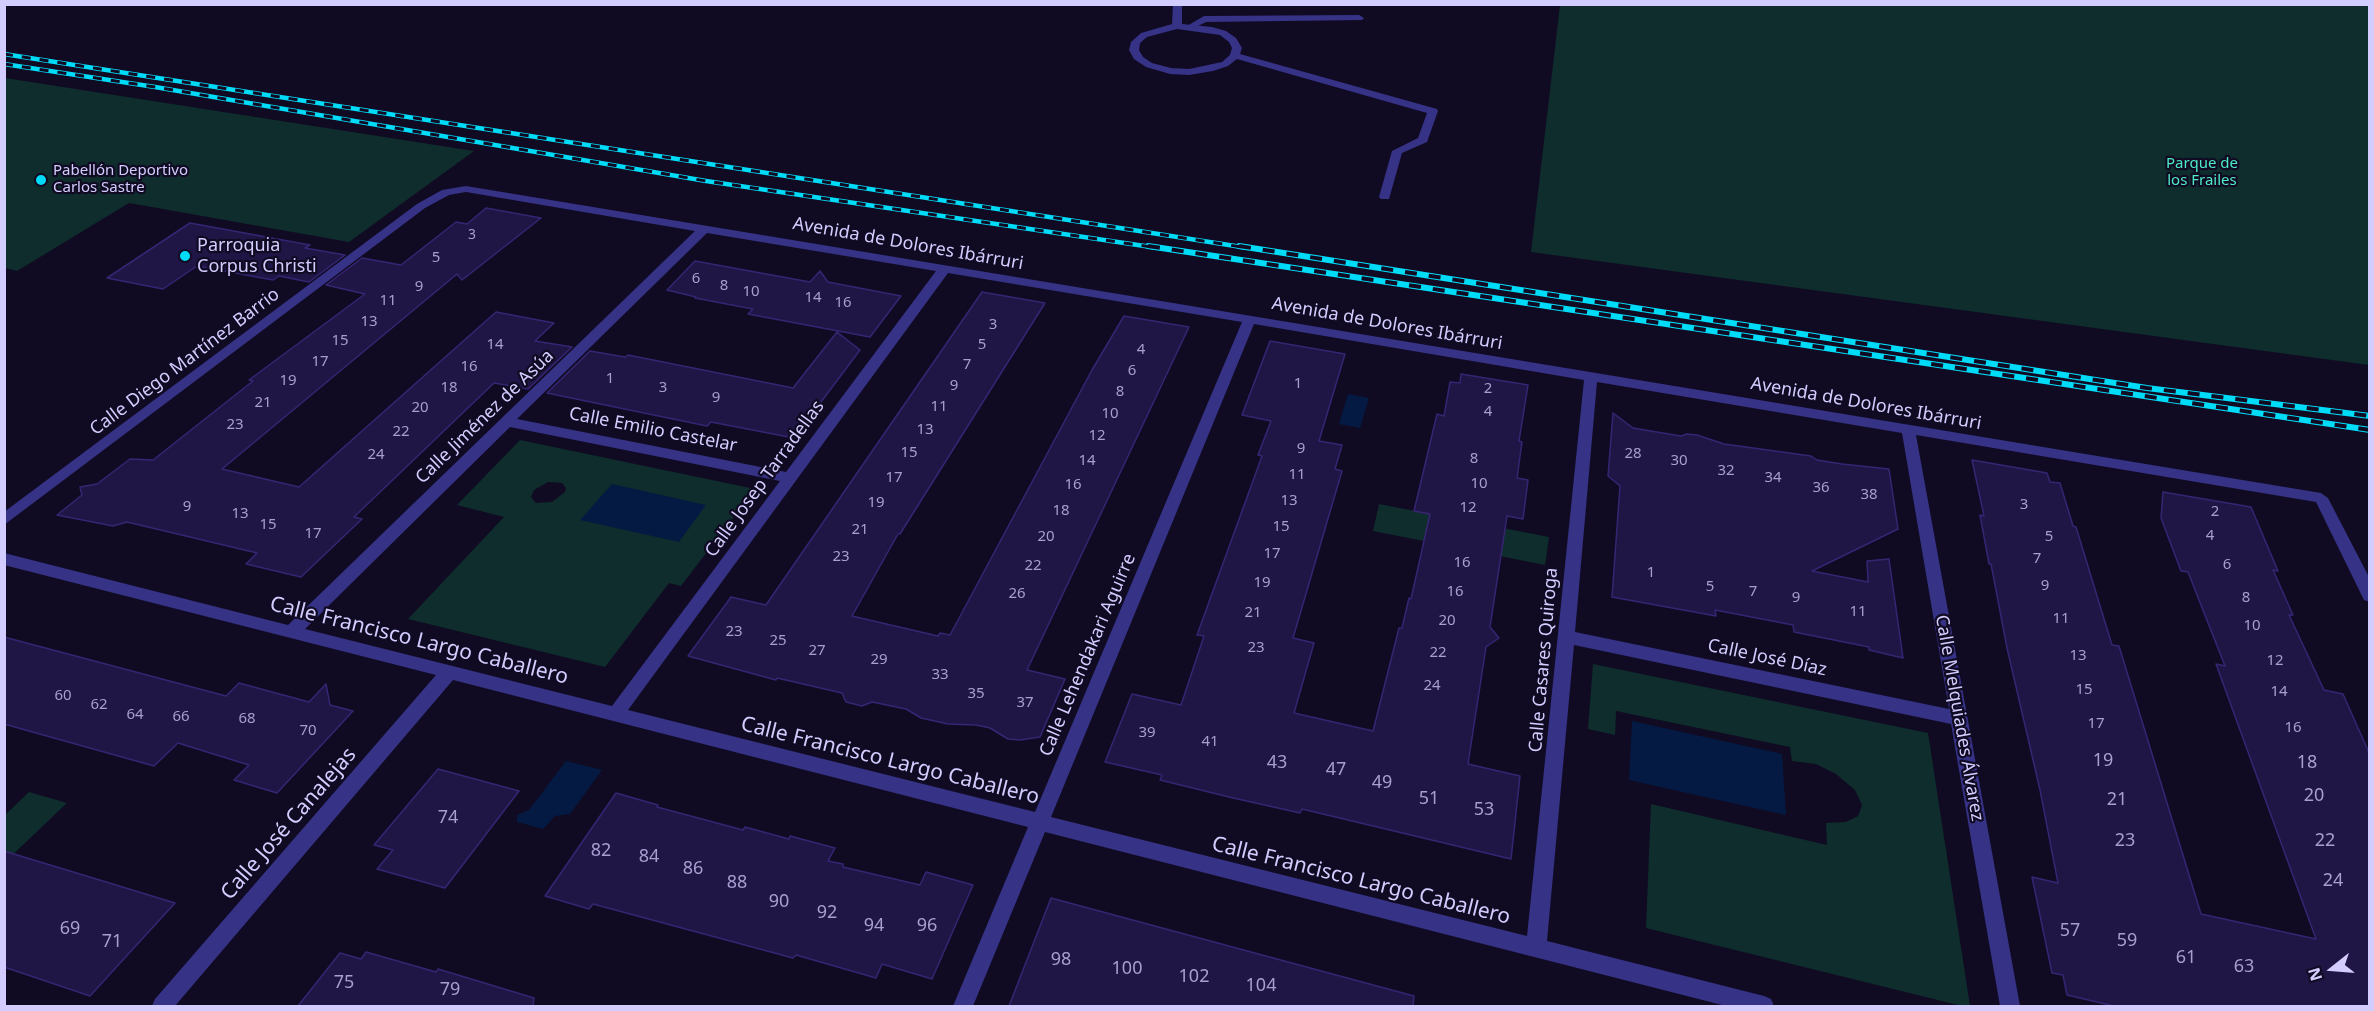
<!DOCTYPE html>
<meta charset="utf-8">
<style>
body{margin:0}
#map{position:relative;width:2374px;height:1011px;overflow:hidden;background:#100b23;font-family:"Noto Sans",sans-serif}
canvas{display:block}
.frame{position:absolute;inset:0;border:6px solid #d3cdff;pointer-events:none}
.north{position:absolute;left:2302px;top:939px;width:60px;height:60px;-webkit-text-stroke:4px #100b23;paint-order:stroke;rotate:253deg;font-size:16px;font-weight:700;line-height:24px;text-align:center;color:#d3cdff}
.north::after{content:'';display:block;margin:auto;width:21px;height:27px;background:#d3cdff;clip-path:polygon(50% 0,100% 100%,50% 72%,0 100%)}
</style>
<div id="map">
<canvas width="2374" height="1011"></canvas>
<div class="frame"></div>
<div class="north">N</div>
</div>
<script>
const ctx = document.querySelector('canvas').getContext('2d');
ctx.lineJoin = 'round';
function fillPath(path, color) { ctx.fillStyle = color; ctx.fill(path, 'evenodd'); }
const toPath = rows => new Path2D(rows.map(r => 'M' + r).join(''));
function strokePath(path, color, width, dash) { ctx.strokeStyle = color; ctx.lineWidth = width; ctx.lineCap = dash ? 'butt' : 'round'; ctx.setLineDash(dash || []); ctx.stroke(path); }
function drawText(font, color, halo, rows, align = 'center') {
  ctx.font = font + ' "Noto Sans",sans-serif'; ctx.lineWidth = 4.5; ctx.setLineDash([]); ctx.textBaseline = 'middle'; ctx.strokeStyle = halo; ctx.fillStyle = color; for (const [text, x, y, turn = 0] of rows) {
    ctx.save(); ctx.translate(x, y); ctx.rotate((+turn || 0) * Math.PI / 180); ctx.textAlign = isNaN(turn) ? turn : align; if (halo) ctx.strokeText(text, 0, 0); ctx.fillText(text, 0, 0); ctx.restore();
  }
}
fillPath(toPath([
 [1560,5,2369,5,2369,365,1531,252],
 [5,78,474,151,349,242,129,203,17,271,5,268],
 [520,440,755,489,681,586,669,583,605,667,408,619,504,517,457,505],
 [548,482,562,483,566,488,565,492,552,502,536,503,531,497,534,490],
 [1379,504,1549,537,1545,565,1373,531],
 [1593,664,1928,733,1970,1006,1962,1006,1646,928,1651,804,1827,845,1826,823,1846,822,1858,816,1862,805,1855,790,1836,774,1816,764,1792,761,1790,747,1616,711,1615,735,1588,729],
 [29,792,67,803,5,862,5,815]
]), '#0e2d2c');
fillPath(toPath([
 [1348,394,1369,398,1360,428,1339,424],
 [612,484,706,505,679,542,580,520],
 [1632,721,1782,754,1786,815,1629,780],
 [566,761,602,770,570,814,555,816,543,829,517,822,517,815,529,810]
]), '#051a42');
const building = toPath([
 [486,208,541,218,462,280,457,274,222,469,299,487,496,312,554,323,535,341,572,347,528,389,494,383,354,517,362,519,301,577,246,564,257,553,127,522,113,526,57,515,82,495,80,487,97,484,130,459,153,460,253,381,249,380,365,294,326,285,362,258,401,265,456,222,467,224,486,208],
 [190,223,310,245,305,248,345,255,309,282,279,276,273,280,197,266,163,289,107,278,190,223],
 [695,261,810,282,820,271,828,282,901,296,870,337,748,314,753,309,695,298,696,297,667,290,695,261],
 [982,292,1045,303,900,534,898,534,852,616,938,636,940,633,950,635,1092,370,1124,316,1189,327,1027,670,1065,679,1040,737,1020,740,1008,739,990,728,976,725,948,724,921,718,906,709,872,702,862,706,846,702,842,693,777,678,776,680,688,656,731,597,766,605,982,292],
 [837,332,860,350,794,438,711,422,707,426,547,393,590,351,625,357,628,355,793,388,837,332],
 [1270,341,1345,354,1319,441,1342,445,1335,469,1342,471,1293,638,1314,643,1294,713,1373,731,1399,628,1402,628,1409,598,1411,599,1430,514,1414,511,1437,414,1444,416,1450,382,1460,383,1461,374,1528,385,1519,441,1522,442,1517,478,1528,480,1523,519,1507,516,1490,627,1499,638,1486,647,1468,764,1520,776,1511,859,1302,809,1300,813,1229,797,1160,780,1162,775,1105,762,1132,694,1181,705,1204,636,1197,635,1262,456,1258,455,1271,421,1242,415,1270,341],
 [1613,413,1633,428,1681,436,1687,434,1697,435,1724,444,1811,456,1817,460,1842,464,1889,469,1898,529,1812,571,1868,582,1867,561,1889,559,1903,658,1869,650,1869,647,1794,632,1793,625,1715,610,1716,616,1612,597,1620,486,1608,476,1613,413],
 [1972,460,2047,473,2050,482,2060,483,2073,526,2076,527,2112,645,2119,646,2201,914,2316,939,2216,664,2225,666,2188,572,2181,571,2161,518,2163,492,2251,507,2278,571,2273,570,2293,615,2289,615,2324,690,2343,694,2370,755,2370,1006,2114,1006,2067,995,2063,975,2052,973,2032,877,2058,883,2040,790,2007,648,1991,564,1989,564,1980,515,1984,516,1972,460],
 [4,637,226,696,239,683,309,702,326,684,330,705,353,711,277,793,234,780,249,765,178,743,154,766,4,724,4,637],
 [438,769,519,791,445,888,377,869,393,850,374,845,438,769],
 [616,793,658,805,657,807,743,830,745,827,789,839,790,836,835,848,828,861,843,864,843,867,920,885,926,872,973,885,932,979,882,964,876,978,796,955,793,958,593,904,589,909,545,896,616,793],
 [4,851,93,878,175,903,90,996,4,967,4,851],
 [1051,898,1414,996,1413,1006,1009,1006,1051,898],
 [366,952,436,972,438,969,534,998,533,1006,298,1006,340,953,361,959,366,952]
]);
fillPath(building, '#201645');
strokePath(building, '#362573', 1.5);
fillPath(toPath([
 [1359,15,1364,18,1362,20,1206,22,1192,29,1187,26,1204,16,1359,15]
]), '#363286');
fillPath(toPath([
 [1173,4,1182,4,1182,24,1212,27,1226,31,1236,38,1242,48,1240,54,1437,109,1438,111,1427,142,1402,153,1389,199,1381,199,1379,197,1392,151,1418,138,1427,113,1237,59,1228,66,1213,71,1189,75,1170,74,1146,67,1134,59,1129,50,1131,42,1141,33,1172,24,1173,4],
 [1177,29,1220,35,1229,42,1232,48,1230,55,1222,62,1189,69,1171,68,1152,63,1143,57,1139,50,1140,43,1147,37,1177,29],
 [466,186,2321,493,2328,498,2370,579,2370,602,2364,600,2362,596,2316,502,1916,435,2020,1006,2000,1006,1951,724,1574,645,1547,941,1764,996,1771,999,1774,1006,1726,1006,1045,832,973,1006,953,1006,1028,827,453,680,175,1006,152,1006,155,999,436,675,4,565,4,553,288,625,695,231,466,192,449,195,425,208,4,525,4,512,417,204,442,190,466,186],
 [707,233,936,271,786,472,517,419,707,233],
 [948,273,1242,322,1035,812,628,710,948,273],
 [1254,324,1584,380,1527,936,1051,817,1254,324],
 [1597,382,1902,433,1949,709,1575,632,1597,382],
 [510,427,780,481,612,706,305,629,510,427]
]), '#363286');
const railFar1 = toPath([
 [4,54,1248,248],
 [4,64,155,87,706,181,1158,248]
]);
const rail = toPath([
 [1148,246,2370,430],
 [1239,246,2147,388,2370,416]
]);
strokePath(railFar1, '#00dbf8', 4.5);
strokePath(rail, '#00dbf8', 6);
strokePath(railFar1, '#100b23', 3, [9]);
strokePath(rail, '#100b23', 4, [12]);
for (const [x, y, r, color] of [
 [41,180,6,"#00dbf8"],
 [185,256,6,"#00dbf8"]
]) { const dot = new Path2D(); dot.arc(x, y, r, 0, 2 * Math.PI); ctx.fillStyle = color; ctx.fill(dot); strokePath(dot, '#100b23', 2); }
drawText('14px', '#a69fd0', null, [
 ["3",472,235]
]);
drawText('15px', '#4eeac6', '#100b23', [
 ["Parque de",2202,164],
 ["los Frailes",2202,181]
]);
drawText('15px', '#d3cdff', '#100b23', [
 ["Pabellón Deportivo",53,171],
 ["Carlos Sastre",53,188]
], 'left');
drawText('15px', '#a69fd0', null, [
 ["5",436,258],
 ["6",696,279],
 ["8",724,286],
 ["9",419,287],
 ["10",751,292],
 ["14",813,298],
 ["11",388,301],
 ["16",843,303],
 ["13",369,322],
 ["3",993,325],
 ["15",340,341],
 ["14",495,345],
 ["5",982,345],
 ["4",1141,350],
 ["17",320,362],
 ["7",967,365],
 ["16",469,367],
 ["6",1132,371],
 ["1",610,379],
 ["19",288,381],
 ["1",1298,384],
 ["9",954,386],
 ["18",449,388],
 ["3",663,388],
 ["2",1488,389],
 ["8",1120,392],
 ["9",716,398],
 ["21",263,403],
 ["11",939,407],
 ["20",420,408],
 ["4",1488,412],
 ["10",1110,414],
 ["23",235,425],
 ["13",925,430],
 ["22",401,432],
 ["12",1097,436],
 ["9",1301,449],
 ["15",909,453],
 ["28",1633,454],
 ["24",376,455],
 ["8",1474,459],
 ["14",1087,461],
 ["30",1679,461],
 ["32",1726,471],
 ["11",1297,475],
 ["17",894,478],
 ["34",1773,478],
 ["10",1479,484],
 ["16",1073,485],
 ["36",1821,488],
 ["38",1869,495],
 ["13",1289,501],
 ["19",876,503],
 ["3",2024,505],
 ["9",187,507],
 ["12",1468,508],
 ["18",1061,511],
 ["2",2215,512],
 ["13",240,514],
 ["15",268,525],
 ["15",1281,527],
 ["21",860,530],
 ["17",313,534],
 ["4",2210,536],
 ["20",1046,537],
 ["5",2049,537],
 ["17",1272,554],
 ["23",841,557],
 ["7",2037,559],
 ["16",1462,563],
 ["6",2227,565],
 ["22",1033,566],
 ["1",1651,573],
 ["19",1262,583],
 ["9",2045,586],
 ["5",1710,587],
 ["16",1455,592],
 ["7",1753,592],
 ["26",1017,594],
 ["9",1796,598],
 ["8",2246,598],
 ["11",1858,612],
 ["21",1253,613],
 ["11",2061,619],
 ["20",1447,621],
 ["10",2252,626],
 ["23",734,632],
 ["25",778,641],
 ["23",1256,648],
 ["27",817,651],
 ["22",1438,653],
 ["13",2078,656],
 ["29",879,660],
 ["12",2275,661],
 ["33",940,675],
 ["24",1432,686],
 ["15",2084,690],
 ["14",2279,692],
 ["35",976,694],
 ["60",63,696],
 ["37",1025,703],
 ["62",99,705],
 ["64",135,715],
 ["66",181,717],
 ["68",247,719],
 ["17",2096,724],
 ["16",2293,728],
 ["70",308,731],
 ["39",1147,733],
 ["41",1210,742]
]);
drawText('18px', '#d3cdff', '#100b23', [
 ["Avenida de Dolores Ibárruri",908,244,10],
 ["Avenida de Dolores Ibárruri",1387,324,10],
 ["Calle Diego Martínez Barrio",185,362,-37],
 ["Avenida de Dolores Ibárruri",1866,404,10],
 ["Calle Jiménez de Asúa",485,417,-44],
 ["Calle Emilio Castelar",653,430,11],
 ["Calle Josep Tarradellas",765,479,-54],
 ["Calle Lehendakari Aguirre",1088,655,-67],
 ["Calle José Díaz",1767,658,12],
 ["Calle Casares Quiroga",1544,660,-85],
 ["Calle Melquiades Álvarez",1959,718,80]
]);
drawText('18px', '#d3cdff', '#100b23', [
 ["Parroquia",197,246],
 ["Corpus Christi",197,267]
], 'left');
drawText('18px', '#a69fd0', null, [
 ["19",2103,761],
 ["43",1277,763],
 ["18",2307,763],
 ["47",1336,770],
 ["49",1382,783],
 ["20",2314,796],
 ["51",1429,799],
 ["21",2117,800],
 ["53",1484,810],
 ["74",448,818],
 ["23",2125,841],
 ["22",2325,841],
 ["82",601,851],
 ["84",649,857],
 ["86",693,869],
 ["24",2333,881],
 ["88",737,883],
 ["90",779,902],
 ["92",827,913],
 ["94",874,926],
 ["96",927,926],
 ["69",70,929],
 ["57",2070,931],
 ["59",2127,941],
 ["71",112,942],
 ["61",2186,958],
 ["98",1061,960],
 ["63",2244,967],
 ["100",1127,969],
 ["102",1194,977],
 ["75",344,983],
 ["104",1261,986],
 ["79",450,990]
]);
drawText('21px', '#d3cdff', '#100b23', [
 ["Calle Francisco Largo Caballero",419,641,14],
 ["Calle Francisco Largo Caballero",890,761,14],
 ["Calle José Canalejas",289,824,-49],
 ["Calle Francisco Largo Caballero",1361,881,14]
]);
</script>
